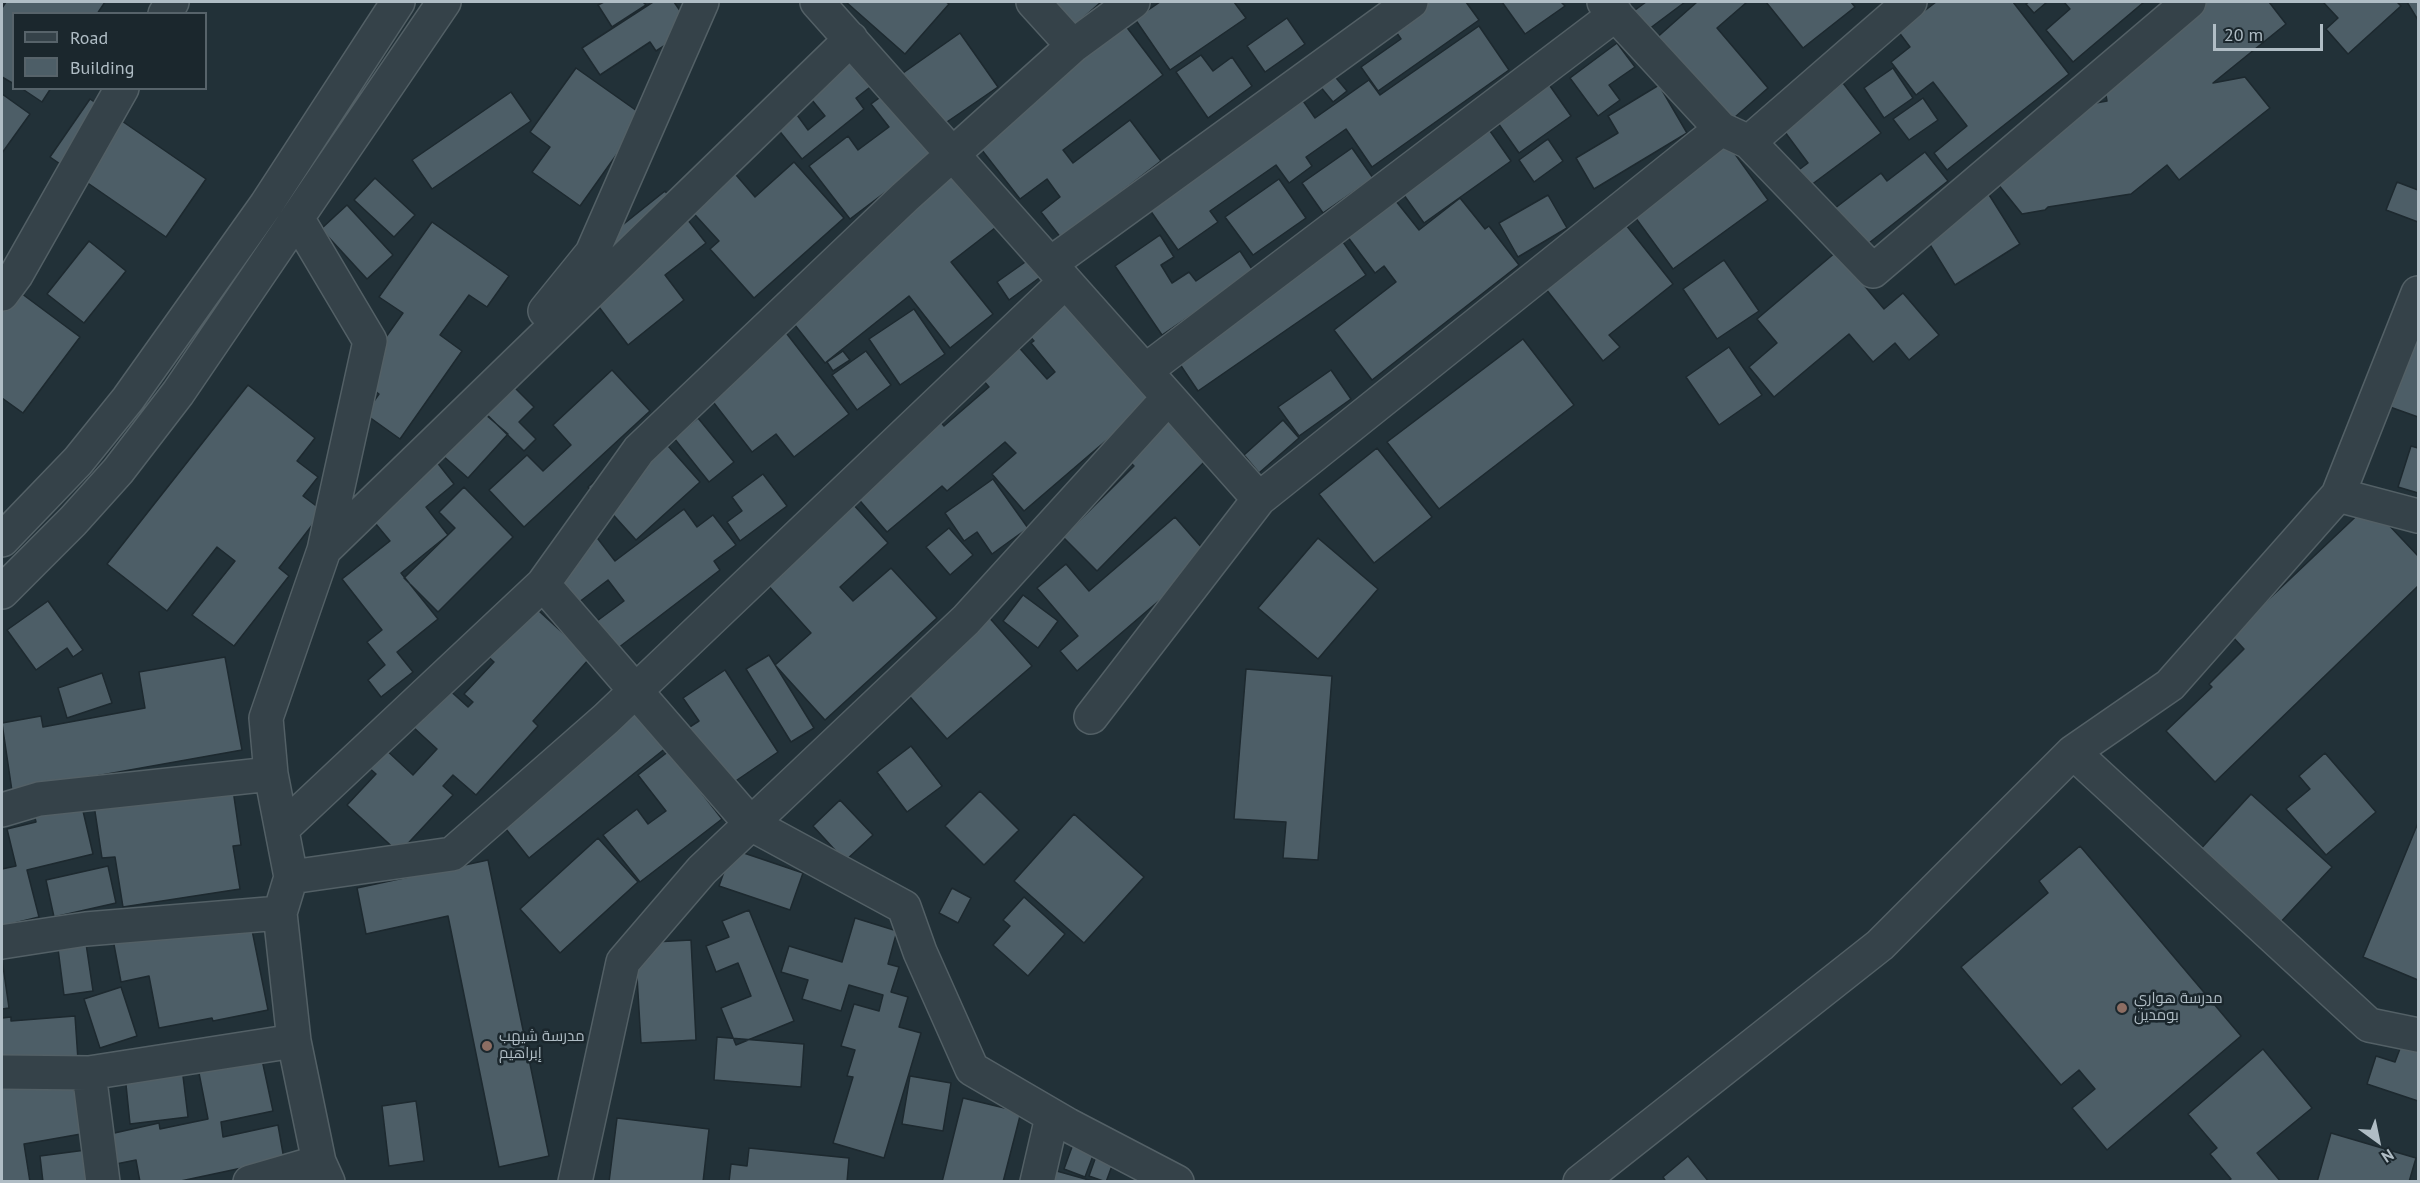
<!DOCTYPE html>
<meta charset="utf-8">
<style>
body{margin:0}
#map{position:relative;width:2420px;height:1183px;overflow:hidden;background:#223138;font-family:"PT Sans",sans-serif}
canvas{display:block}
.frame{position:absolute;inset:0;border:3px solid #b0bdc5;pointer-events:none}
.legend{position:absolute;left:12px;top:12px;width:195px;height:78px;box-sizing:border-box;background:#1b272d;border:2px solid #57636a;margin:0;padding:8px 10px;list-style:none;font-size:18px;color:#b0bdc5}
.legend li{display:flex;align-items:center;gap:12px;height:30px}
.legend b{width:30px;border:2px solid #57636a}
.north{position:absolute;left:2348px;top:1111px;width:60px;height:60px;-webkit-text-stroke:4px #1b272d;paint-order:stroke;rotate:147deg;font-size:16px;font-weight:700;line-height:24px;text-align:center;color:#b0bdc5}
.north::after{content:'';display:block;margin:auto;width:21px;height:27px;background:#b0bdc5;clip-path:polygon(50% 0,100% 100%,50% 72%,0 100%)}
.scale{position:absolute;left:2213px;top:24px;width:110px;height:27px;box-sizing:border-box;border:3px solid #b0bdc5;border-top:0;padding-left:8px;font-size:18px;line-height:21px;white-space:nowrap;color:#b0bdc5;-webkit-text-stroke:4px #1b272d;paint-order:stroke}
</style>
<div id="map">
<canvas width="2420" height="1183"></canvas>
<div class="frame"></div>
<ul class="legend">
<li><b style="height:8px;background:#354249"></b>Road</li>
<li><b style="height:16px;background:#4d5e67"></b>Building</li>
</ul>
<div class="north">N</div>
<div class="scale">20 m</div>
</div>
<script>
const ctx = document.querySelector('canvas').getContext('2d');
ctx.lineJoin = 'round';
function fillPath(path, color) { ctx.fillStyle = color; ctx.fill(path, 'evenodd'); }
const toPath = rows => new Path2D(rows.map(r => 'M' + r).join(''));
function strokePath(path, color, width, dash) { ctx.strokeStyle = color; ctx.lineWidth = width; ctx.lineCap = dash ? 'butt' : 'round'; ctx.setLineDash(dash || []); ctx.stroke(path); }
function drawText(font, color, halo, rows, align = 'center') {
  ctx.font = font + ' "PT Sans",Cairo,sans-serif'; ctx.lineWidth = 5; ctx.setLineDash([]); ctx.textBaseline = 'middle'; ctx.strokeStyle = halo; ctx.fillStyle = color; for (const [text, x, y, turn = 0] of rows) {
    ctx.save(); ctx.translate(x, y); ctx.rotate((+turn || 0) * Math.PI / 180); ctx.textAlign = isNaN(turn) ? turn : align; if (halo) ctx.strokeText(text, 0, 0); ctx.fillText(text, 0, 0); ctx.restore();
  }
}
const building = toPath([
 [6,2,105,2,97,14,14,14,14,84,2,77,2,8,6,2],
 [604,2,643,2,646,5,612,27,598,5,604,2],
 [653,2,674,2,692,28,656,51,650,42,600,75,582,48,653,2],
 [846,2,946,2,949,4,905,54,846,2],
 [1054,2,1101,2,1075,25,1054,2],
 [1160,2,1234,2,1246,18,1170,70,1135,19,1160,2],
 [1393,2,1466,2,1479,20,1378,91,1361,67,1401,39,1381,10,1393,2],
 [1502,2,1561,2,1565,6,1525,34,1502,2],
 [1646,2,1685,2,1645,32,1631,13,1646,2],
 [1697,2,1747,2,1717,28,1768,88,1726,125,1653,41,1697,2],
 [1766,2,1851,2,1855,7,1803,48,1766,2],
 [1936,2,2013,2,2069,74,1947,170,1934,153,1967,126,1933,82,1916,95,1891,62,1910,47,1898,31,1936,2],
 [2029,2,2047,2,2034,13,2026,4,2029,2],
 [2064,2,2144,2,2073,62,2046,30,2070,9,2064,2],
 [2198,2,2269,2,2286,24,2213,83,2245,77,2270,108,2179,180,2167,165,2131,194,2048,207,2045,210,2022,214,1997,183,2048,144,2045,125,2079,106,2107,101,2103,77,2198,2],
 [2323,2,2397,2,2401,6,2348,54,2326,29,2338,18,2323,2],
 [2407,2,2418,2,2418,20,2407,2],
 [1287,18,1305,44,1265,72,1247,46,1287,18],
 [1122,21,1163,75,1063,150,1073,163,1130,120,1161,161,1061,238,1041,212,1060,197,1047,179,1020,199,971,136,1122,21],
 [1479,26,1509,70,1372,167,1346,129,1306,157,1312,166,1289,183,1276,165,1210,211,1218,222,1178,250,1145,203,1299,95,1315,118,1369,80,1380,95,1479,26],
 [960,33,998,87,941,126,893,80,960,33],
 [1617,43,1635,67,1609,85,1620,100,1598,116,1570,78,1617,43],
 [849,44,878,81,856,98,864,109,802,159,773,123,792,108,808,130,825,116,799,84,849,44],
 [1201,55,1213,71,1232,57,1252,86,1208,118,1176,72,1201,55],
 [576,68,644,116,580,206,532,172,550,147,530,132,576,68],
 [1893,68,1913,98,1884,118,1864,88,1893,68],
 [1332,73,1347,91,1333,102,1319,85,1332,73],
 [1543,76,1571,116,1519,153,1491,113,1543,76],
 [1843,83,1881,133,1803,191,1792,175,1808,163,1782,128,1843,83],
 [1659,85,1687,133,1594,189,1576,158,1618,133,1608,116,1659,85],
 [894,87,941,150,850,219,809,166,848,136,858,150,889,127,871,104,894,87],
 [21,88,51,88,42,102,21,88],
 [511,92,531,121,432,189,412,160,511,92],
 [2,94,30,114,2,153,2,94],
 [1923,98,1938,120,1909,140,1893,119,1923,98],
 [90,99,206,179,166,237,50,157,90,99],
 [1483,121,1511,161,1424,223,1396,184,1483,121],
 [1722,136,1768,200,1673,269,1627,206,1722,136],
 [1548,139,1563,161,1534,182,1519,160,1548,139],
 [1352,148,1373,178,1323,213,1302,183,1352,148],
 [1925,152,1948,181,1860,250,1830,212,1881,173,1887,181,1925,152],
 [718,154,755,197,794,162,844,218,754,298,710,249,719,241,675,193,718,154],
 [971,161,1013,214,951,262,993,314,950,348,909,296,825,363,783,310,971,161],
 [375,178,415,215,394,237,354,200,375,178],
 [1279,179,1306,218,1253,255,1225,217,1279,179],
 [1981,182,2020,244,1955,285,1916,222,1981,182],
 [2397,182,2418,190,2418,222,2386,210,2397,182],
 [665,191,706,243,665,275,684,300,628,345,586,290,585,255,665,191],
 [1388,191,1419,230,1460,198,1485,229,1489,226,1519,265,1372,380,1334,330,1396,282,1384,266,1375,273,1341,228,1388,191],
 [1548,195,1567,228,1518,257,1499,223,1548,195],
 [347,205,393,255,367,279,321,229,347,205],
 [1622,220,1673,284,1609,335,1620,347,1603,361,1538,279,1622,220],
 [432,222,509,276,487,307,469,295,440,335,462,351,400,439,365,414,379,394,357,378,403,313,379,297,432,222],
 [1334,229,1366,275,1198,391,1167,345,1334,229],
 [1160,235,1174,257,1161,265,1172,283,1189,272,1196,281,1240,251,1254,272,1162,335,1115,266,1160,235],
 [89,241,126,271,84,323,47,294,89,241],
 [1045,248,1057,265,1009,300,997,282,1045,248],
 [1836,252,1884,309,1903,293,1939,335,1909,360,1895,343,1873,362,1849,334,1774,397,1749,367,1777,343,1757,319,1836,252],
 [1724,260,1759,311,1717,339,1683,289,1724,260],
 [2,279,80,337,23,413,2,398,2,279],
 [2418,283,2418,417,2376,402,2418,283],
 [1058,287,1157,397,1024,511,992,474,1016,453,1005,442,947,491,942,486,887,532,842,480,928,406,944,426,989,387,970,365,1007,334,1047,379,1055,372,1031,343,1034,341,1017,322,1058,287],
 [914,309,945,354,900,385,869,339,914,309],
 [780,325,849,414,794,457,776,434,752,452,707,394,780,325],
 [1523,339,1574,405,1439,509,1387,442,1523,339],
 [1729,347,1762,395,1719,425,1686,377,1729,347],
 [843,351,850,360,833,371,827,362,843,351],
 [866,351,891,385,857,410,832,375,866,351],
 [612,370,650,411,524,527,489,490,527,455,543,471,571,445,553,425,612,370],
 [1331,370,1351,399,1299,436,1278,407,1331,370],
 [499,372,534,407,519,422,536,439,524,451,472,400,499,372],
 [248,385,315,438,297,461,318,477,303,496,323,511,279,568,289,576,234,646,192,615,235,561,217,547,167,611,107,564,248,385],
 [463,395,508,434,468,478,424,439,463,395],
 [1158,403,1211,455,1097,571,1063,537,1134,466,1115,447,1158,403],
 [698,418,734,462,709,482,674,438,698,418],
 [1283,420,1299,438,1259,473,1244,455,1283,420],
 [653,429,700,482,636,540,588,487,653,429],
 [2411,446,2418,448,2418,493,2398,487,2411,446],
 [1377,448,1432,517,1374,563,1319,494,1377,448],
 [429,452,454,484,426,507,448,535,401,573,438,619,397,652,413,672,381,697,368,680,385,665,367,642,382,630,342,579,390,541,361,506,429,452],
 [763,474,787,506,740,541,727,522,742,511,732,497,763,474],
 [993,479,1028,528,992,554,977,532,964,541,945,513,993,479],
 [834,483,888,543,840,587,853,601,891,568,937,618,825,720,775,665,811,633,747,562,834,483],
 [464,487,513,537,438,612,404,578,455,528,439,512,464,487],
 [2369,504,2418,556,2418,586,2215,782,2166,731,2212,687,2209,684,2244,649,2231,635,2369,504],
 [684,509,697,527,713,515,736,545,714,561,720,570,618,648,597,621,624,601,608,580,570,609,537,565,588,526,615,561,684,509],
 [1175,517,1210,557,1077,671,1060,651,1078,636,1037,588,1066,564,1089,591,1175,517],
 [949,528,973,555,950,575,926,547,949,528],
 [1318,538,1378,589,1318,659,1258,608,1318,538],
 [514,588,590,658,533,721,538,726,476,795,453,775,443,786,453,795,399,853,347,805,376,774,367,766,384,748,413,775,437,749,400,715,435,677,468,707,473,702,464,694,494,662,468,638,514,588],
 [1023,595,1058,621,1038,648,1003,621,1023,595],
 [48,601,83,650,73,657,67,648,36,670,7,630,48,601],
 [979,606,1032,666,947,739,904,690,979,606],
 [769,655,814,728,791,742,746,669,769,655],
 [225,657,242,750,12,791,2,723,41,716,43,727,145,708,139,672,225,657],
 [1246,669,1332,676,1318,860,1283,858,1286,822,1234,819,1246,669],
 [725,670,778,752,721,791,682,732,699,721,683,698,725,670],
 [102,673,112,703,67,718,58,688,102,673],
 [624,694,667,747,529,858,486,804,624,694],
 [911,746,942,786,907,812,877,772,911,746],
 [669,751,722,819,640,882,603,835,637,809,648,824,666,811,638,775,669,751],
 [2325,753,2376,812,2326,855,2286,809,2310,789,2299,776,2325,753],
 [232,783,241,845,233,846,240,889,123,907,115,857,102,858,94,805,232,783],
 [980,791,1019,830,984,865,945,826,980,791],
 [2251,794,2332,867,2277,926,2197,853,2251,794],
 [80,798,93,854,27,870,39,917,2,926,2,869,16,866,7,829,36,822,33,810,80,798],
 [840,800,873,835,845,861,813,826,840,800],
 [1074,814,1144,877,1084,943,1014,881,1074,814],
 [2418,823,2418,980,2363,957,2418,823],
 [598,838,638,882,560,953,520,909,598,838],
 [2080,846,2241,1036,2107,1150,2072,1108,2095,1089,2079,1070,2061,1085,1961,967,2048,893,2039,881,2080,846],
 [732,849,803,873,790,910,719,886,732,849],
 [488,860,549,1156,499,1167,448,916,366,934,357,888,488,860],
 [108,866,116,903,54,917,46,880,108,866],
 [952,888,971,898,958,923,939,913,952,888],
 [1024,897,1065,934,1028,976,993,945,1010,926,1003,920,1024,897],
 [248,910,268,1010,213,1021,212,1018,159,1028,149,976,121,982,112,934,248,910],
 [749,910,794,1021,736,1045,721,1008,751,996,738,963,716,972,706,946,729,937,722,921,749,910],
 [855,918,897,931,888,964,899,967,891,992,908,997,899,1027,921,1033,884,1158,833,1143,853,1077,847,1076,855,1050,841,1046,854,1004,879,1011,883,995,849,985,841,1011,802,999,808,980,781,972,789,946,842,962,855,918],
 [85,937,93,991,64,995,57,941,85,937],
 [691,940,696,1040,641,1043,635,943,691,940],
 [2,959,9,1008,2,1009,2,959],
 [121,987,137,1036,100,1048,84,999,121,987],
 [75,1016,78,1060,2,1066,2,1018,11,1017,11,1021,75,1016],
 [717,1037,804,1044,801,1087,714,1080,717,1037],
 [2404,1038,2418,1043,2418,1101,2367,1084,2376,1056,2395,1062,2404,1038],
 [2263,1049,2312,1108,2257,1153,2281,1182,2227,1182,2231,1179,2210,1154,2217,1148,2188,1114,2263,1049],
 [261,1055,273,1111,221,1122,223,1137,278,1125,284,1159,176,1182,140,1182,136,1160,116,1164,110,1134,159,1123,160,1129,208,1119,198,1068,261,1055],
 [182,1068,188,1117,130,1124,125,1075,182,1068],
 [72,1074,81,1134,24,1144,30,1182,2,1182,2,1086,72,1074],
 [910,1076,951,1083,943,1131,902,1124,910,1076],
 [963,1098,1021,1112,1003,1182,942,1182,963,1098],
 [416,1101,424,1161,389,1166,382,1106,416,1101],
 [617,1118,709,1129,703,1182,609,1182,617,1118],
 [2331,1133,2416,1158,2409,1182,2317,1182,2331,1133],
 [1076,1136,1097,1145,1085,1177,1064,1169,1076,1136],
 [749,1148,849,1158,847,1182,729,1182,731,1164,747,1166,749,1148],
 [1099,1148,1116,1155,1106,1182,1089,1176,1099,1148],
 [86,1150,91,1182,43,1182,40,1156,86,1150],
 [1688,1156,1709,1182,1666,1182,1663,1177,1688,1156],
 [1046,1168,1096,1182,1043,1182,1046,1168]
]);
fillPath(building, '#4d5e67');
strokePath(building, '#1d292f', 1.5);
const minor = toPath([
 [817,2,1259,499],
 [1033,2,1073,46],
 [1604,2,1721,129,1749,142,1873,271,2189,2],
 [165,14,172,2],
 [1749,142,1910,2],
 [297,218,370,341,324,550,266,718,271,774,291,877,280,913,294,1041,319,1162,328,1182],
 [1050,264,1411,2],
 [2,294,16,275,122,88],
 [545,311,592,253,702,2],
 [1145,371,1616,14],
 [2338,495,2418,516],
 [2,540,78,461,128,399,266,205,398,2],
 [324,550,851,39],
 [543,584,751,824,904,907,920,952,972,1069,1068,1125,1177,1182],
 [2,592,73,521,118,471,178,393,444,2],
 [1091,717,1259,499,1721,129],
 [2073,752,2369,1025,2418,1035],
 [2,810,39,799,271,774],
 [282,829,543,584,639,450,905,197,1073,46,1133,2],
 [291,877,452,854,606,719,1065,282],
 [2,942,86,929,280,913],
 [2,1072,89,1073,294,1041],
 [89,1073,103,1182],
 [250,1182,319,1162],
 [575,1182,623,962,702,870,966,620,1168,398],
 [1037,1182,1052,1117],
 [1580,1182,1880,945,2073,752,2170,685,2338,495,2418,293]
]);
strokePath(minor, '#536066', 36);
strokePath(minor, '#354249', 33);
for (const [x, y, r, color] of [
 [2122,1008,6,"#8d6e63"],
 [487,1046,6,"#8d6e63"]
]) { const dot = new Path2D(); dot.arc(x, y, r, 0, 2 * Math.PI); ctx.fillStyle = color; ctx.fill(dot); strokePath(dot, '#1b272d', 2); }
drawText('15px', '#b0bdc5', '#1b272d', [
 ["مدرسة هواري",2134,999],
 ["بومدين",2134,1016],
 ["مدرسة شيهب",499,1037],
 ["إبراهيم",499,1054]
], 'left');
</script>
